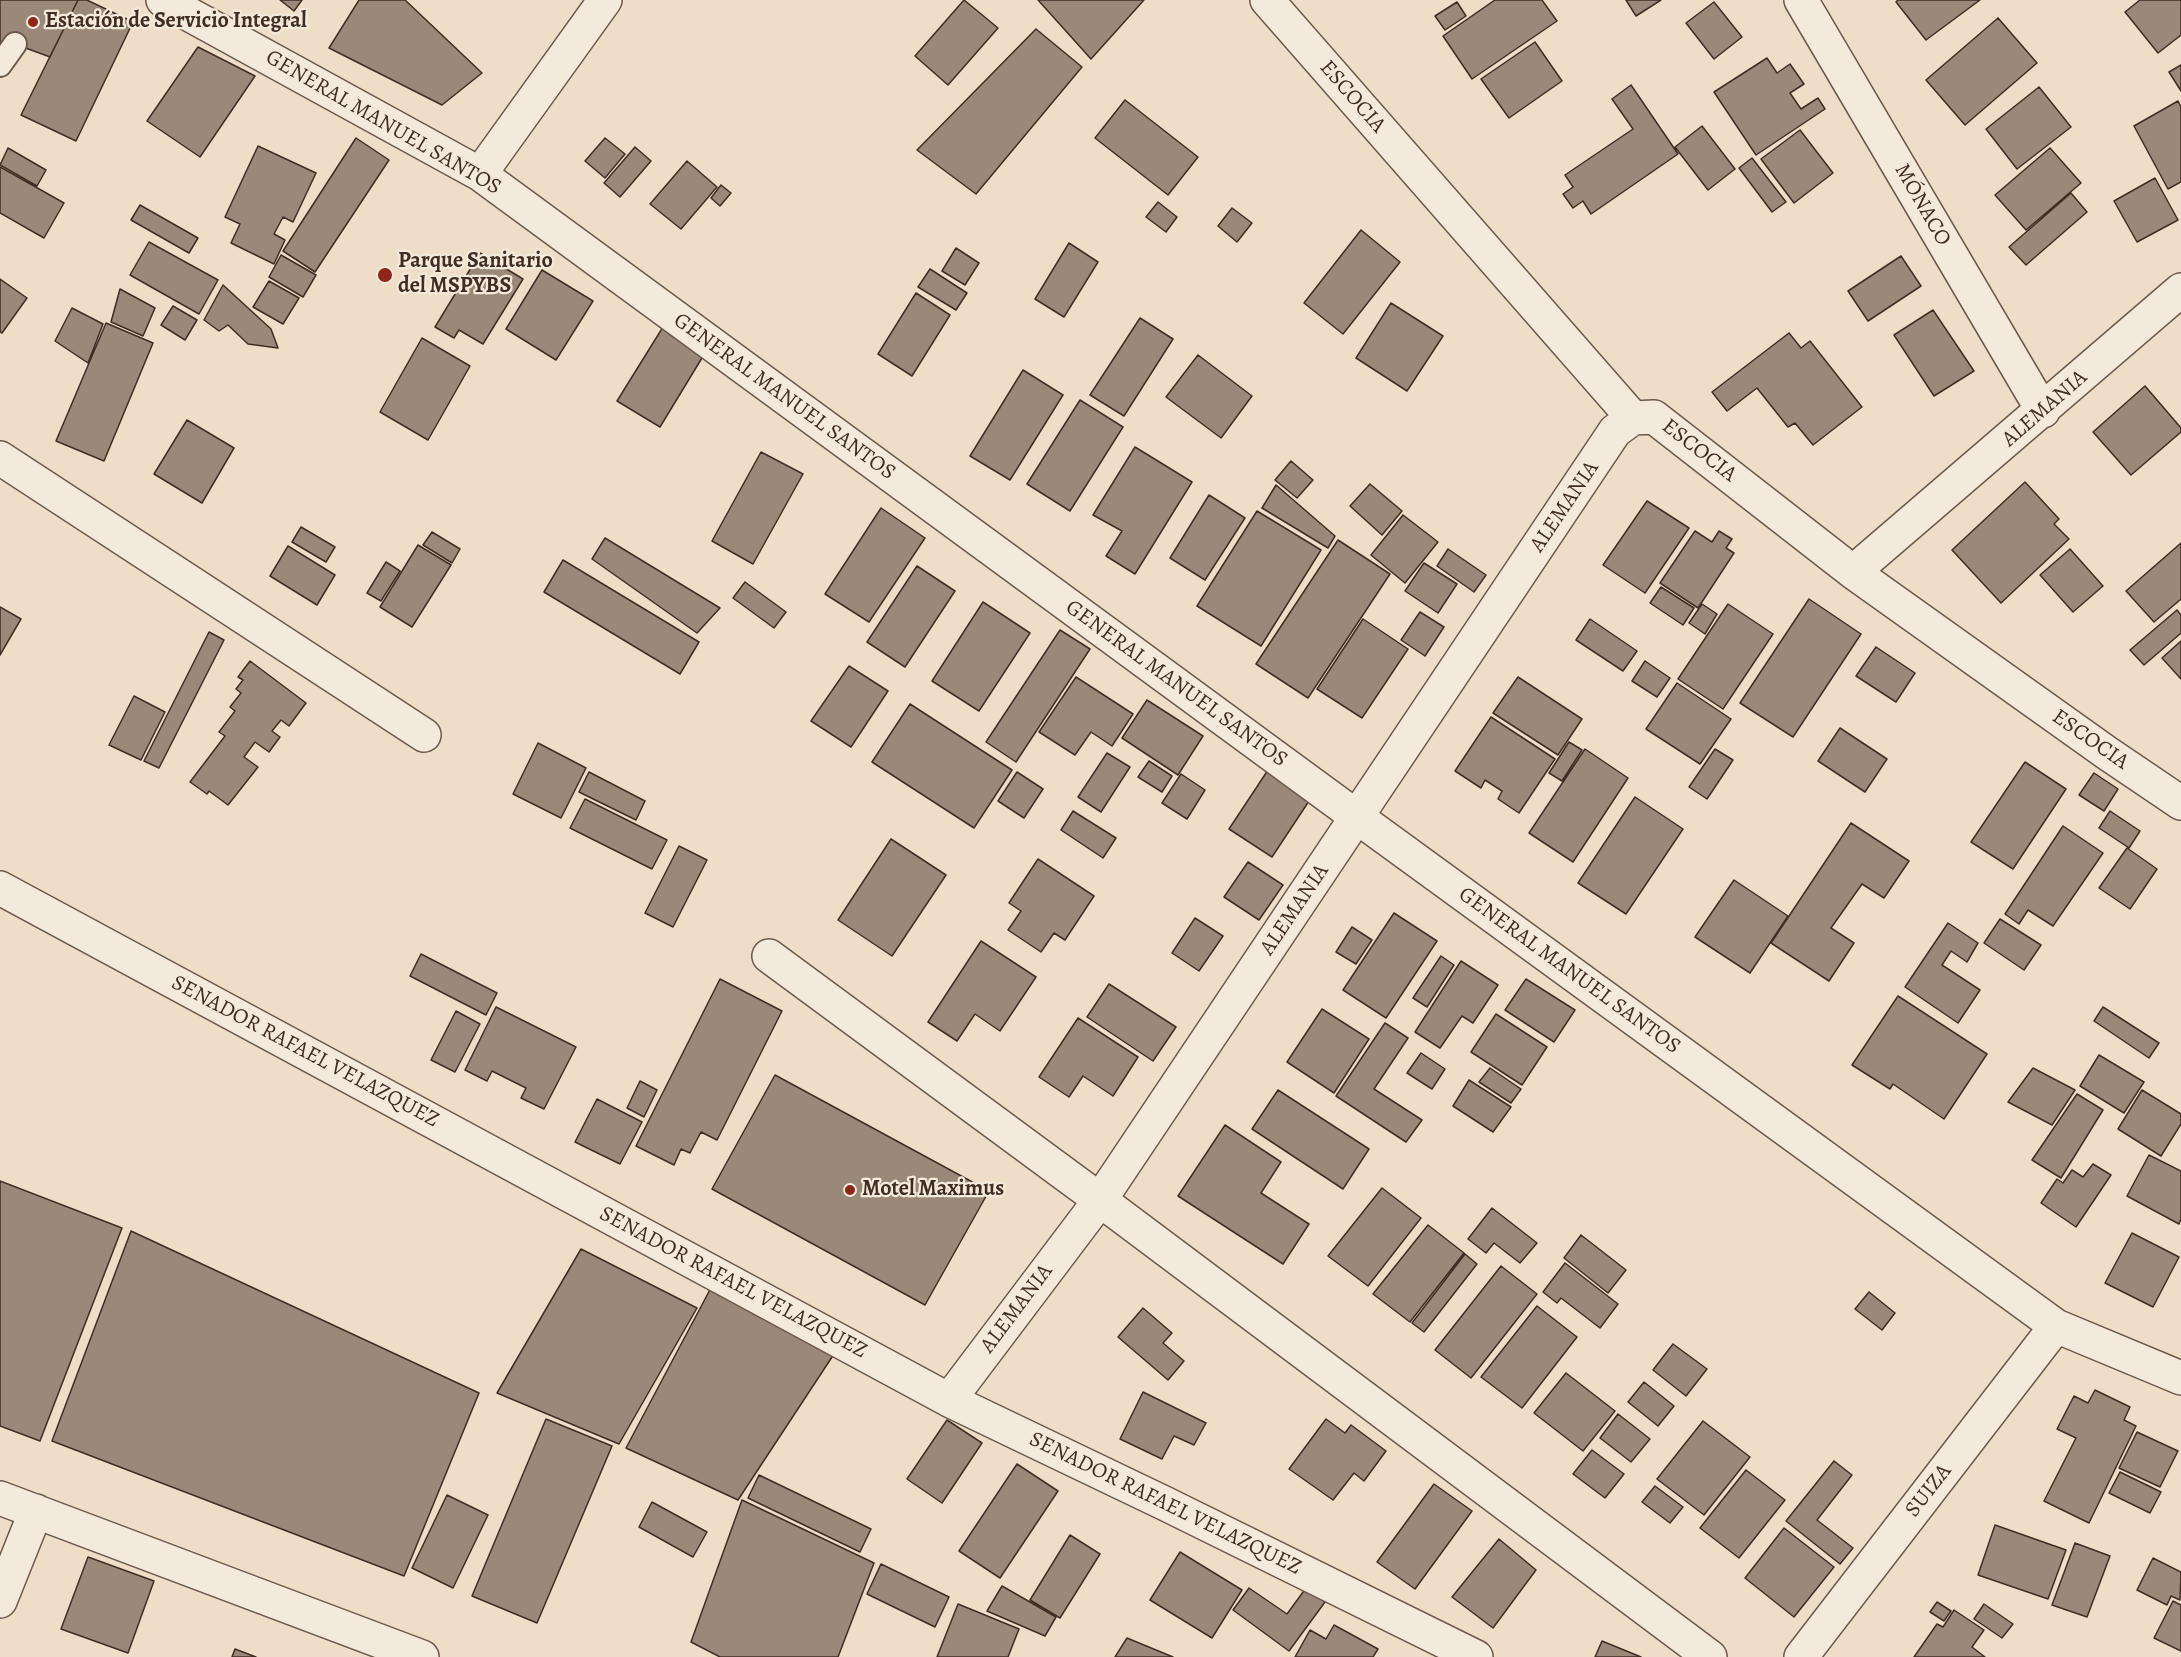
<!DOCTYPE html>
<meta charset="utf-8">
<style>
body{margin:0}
canvas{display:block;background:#eedec7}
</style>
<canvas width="2181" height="1657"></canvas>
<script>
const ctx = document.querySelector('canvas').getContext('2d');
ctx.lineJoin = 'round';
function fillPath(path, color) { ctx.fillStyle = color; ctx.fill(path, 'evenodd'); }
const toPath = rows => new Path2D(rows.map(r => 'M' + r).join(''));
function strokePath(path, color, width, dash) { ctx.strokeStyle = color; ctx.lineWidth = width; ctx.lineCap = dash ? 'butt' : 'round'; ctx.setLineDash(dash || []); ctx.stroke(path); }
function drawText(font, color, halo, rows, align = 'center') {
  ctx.font = font + ' Alegreya,serif'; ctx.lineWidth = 4.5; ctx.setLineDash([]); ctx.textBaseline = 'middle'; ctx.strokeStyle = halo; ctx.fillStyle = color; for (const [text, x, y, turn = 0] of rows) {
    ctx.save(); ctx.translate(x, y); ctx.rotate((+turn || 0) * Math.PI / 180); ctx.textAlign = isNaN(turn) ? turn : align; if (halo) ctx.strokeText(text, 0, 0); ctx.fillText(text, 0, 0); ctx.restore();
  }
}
const building = toPath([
 [0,0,78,0,50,57,15,44,0,48,0,0],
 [78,0,87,0,133,22,76,141,21,115,78,0],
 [280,0,302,0,294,11,280,0],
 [359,0,405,0,482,73,442,105,329,48,359,0],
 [964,0,998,28,948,85,915,56,964,0],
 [1038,0,1144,0,1091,59,1038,0],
 [1495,0,1542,0,1557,21,1472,79,1443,36,1495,0],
 [1626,0,1661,0,1636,16,1626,0],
 [1898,0,1980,0,1926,40,1896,2,1898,0],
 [2140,0,2181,0,2181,35,2158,53,2125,12,2140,0],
 [1457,2,1466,16,1445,30,1435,16,1457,2],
 [1714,2,1742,37,1714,59,1686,23,1714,2],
 [1998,18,2037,63,1965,125,1926,80,1998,18],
 [1036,29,1082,67,976,194,917,150,1036,29],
 [1535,42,1562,81,1509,118,1481,79,1535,42],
 [198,47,255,76,200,157,147,121,198,47],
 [1767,58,1777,73,1790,64,1804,84,1790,93,1801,109,1818,98,1825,109,1756,155,1714,92,1767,58],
 [2181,65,2181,91,2169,72,2181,65],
 [1631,85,1678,154,1591,214,1583,201,1573,208,1563,194,1573,187,1565,175,1633,129,1612,99,1631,85],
 [2039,87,2071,127,2017,169,1986,129,2039,87],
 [1125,100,1198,157,1168,195,1095,138,1125,100],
 [2178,101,2181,107,2181,182,2168,189,2134,126,2178,101],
 [1702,126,1735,169,1708,190,1675,147,1702,126],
 [1800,130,1833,173,1794,203,1761,159,1800,130],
 [356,138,389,160,315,272,283,251,356,138],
 [605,138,625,154,605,178,585,161,605,138],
 [258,146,316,173,293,222,283,217,274,234,285,240,274,264,231,243,240,224,225,217,258,146],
 [635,147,651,161,620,197,604,183,635,147],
 [8,148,46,170,37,186,0,165,8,148],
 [2050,148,2081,183,2026,230,1995,195,2050,148],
 [1752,158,1786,202,1772,212,1739,168,1752,158],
 [687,161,717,187,681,229,650,204,687,161],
 [0,167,64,203,44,238,0,213,0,167],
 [2155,178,2178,220,2137,242,2114,201,2155,178],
 [721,185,731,193,720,206,711,198,721,185],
 [2071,193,2087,212,2026,265,2009,247,2071,193],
 [1158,202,1177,217,1166,232,1146,217,1158,202],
 [140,205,198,238,189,253,131,220,140,205],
 [1232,208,1252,223,1237,242,1218,226,1232,208],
 [1361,230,1400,262,1343,334,1304,303,1361,230],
 [149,242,218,280,199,314,130,275,149,242],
 [1069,243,1098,262,1064,317,1035,299,1069,243],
 [956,248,979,263,965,285,942,271,956,248],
 [480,253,523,279,483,344,459,330,454,338,435,327,480,253],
 [281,255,316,275,303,297,269,277,281,255],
 [1901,256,1921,286,1868,321,1848,291,1901,256],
 [930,269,967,293,956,310,918,287,930,269],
 [542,270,593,301,556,360,506,329,542,270],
 [0,279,27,298,2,333,0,332,0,279],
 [269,281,299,298,283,324,253,307,269,281],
 [223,285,271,329,278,348,248,344,228,325,219,331,204,320,223,285],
 [120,289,155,308,143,336,111,322,120,289],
 [916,293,950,315,912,376,878,354,916,293],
 [1391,303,1443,336,1407,391,1356,358,1391,303],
 [173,306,197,320,185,340,161,325,173,306],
 [72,308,103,324,88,363,55,341,72,308],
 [1933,310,1974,371,1934,396,1894,335,1933,310],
 [1140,318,1173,339,1124,416,1090,395,1140,318],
 [106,323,153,343,104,461,56,441,106,323],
 [663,327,705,353,660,427,617,401,663,327],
 [1789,333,1801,348,1810,341,1862,407,1813,445,1795,423,1788,427,1757,388,1727,411,1712,392,1789,333],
 [422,338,470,366,428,440,380,412,422,338],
 [1198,355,1252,396,1221,438,1166,397,1198,355],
 [1023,370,1063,395,1010,480,970,456,1023,370],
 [2145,386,2181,428,2181,432,2131,475,2093,432,2145,386],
 [1080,400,1123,427,1070,511,1027,484,1080,400],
 [187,420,234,448,202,503,154,474,187,420],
 [1135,447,1192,482,1135,574,1106,556,1122,531,1093,515,1135,447],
 [761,452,803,474,753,564,712,541,761,452],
 [1291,461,1313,480,1297,498,1275,480,1291,461],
 [2025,482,2059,519,2054,524,2069,539,2001,603,1952,550,2025,482],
 [1370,484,1402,511,1382,535,1350,506,1370,484],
 [1276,485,1335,536,1328,548,1262,508,1276,485],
 [1209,495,1245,518,1205,580,1170,558,1209,495],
 [1647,501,1689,528,1645,593,1603,565,1647,501],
 [881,508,925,538,869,622,825,594,881,508],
 [1257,511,1321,550,1261,646,1197,606,1257,511],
 [1403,515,1438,542,1405,583,1371,555,1403,515],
 [301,527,335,547,326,562,292,542,301,527],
 [1695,531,1712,542,1719,531,1732,539,1726,548,1734,553,1698,608,1660,583,1695,531],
 [432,532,460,549,452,563,423,545,432,532],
 [605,538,720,608,697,633,592,559,605,538],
 [1338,540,1390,574,1308,698,1256,664,1338,540],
 [2181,543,2181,599,2154,622,2126,591,2181,543],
 [418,545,451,565,412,627,380,607,418,545],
 [288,546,335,575,317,605,270,576,288,546],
 [1448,549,1486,575,1474,592,1437,566,1448,549],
 [2070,549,2103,586,2073,612,2040,575,2070,549],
 [563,560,699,642,680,674,544,592,563,560],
 [386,562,400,571,381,601,367,593,386,562],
 [1424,563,1457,584,1438,613,1405,591,1424,563],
 [917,566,955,591,905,667,867,642,917,566],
 [745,582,786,612,774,628,733,598,745,582],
 [1661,587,1694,608,1683,625,1650,603,1661,587],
 [1809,599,1861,634,1793,737,1740,703,1809,599],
 [983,602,1030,633,979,711,932,681,983,602],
 [1702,604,1717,614,1705,634,1689,623,1702,604],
 [1728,604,1773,634,1723,709,1678,679,1728,604],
 [0,607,21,619,0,655,0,607],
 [2177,610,2181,615,2181,633,2144,665,2130,650,2177,610],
 [1420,612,1444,627,1425,656,1401,640,1420,612],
 [1363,619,1408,649,1362,718,1317,689,1363,619],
 [1590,619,1637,651,1623,671,1576,640,1590,619],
 [1060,630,1090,649,1016,762,986,742,1060,630],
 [209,632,224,640,159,768,144,761,209,632],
 [2181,641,2181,679,2162,658,2181,641],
 [1876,647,1915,673,1896,702,1856,676,1876,647],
 [250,661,306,703,289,726,281,720,272,731,280,737,269,752,255,742,244,757,258,767,228,805,209,791,207,794,190,782,225,736,219,732,235,711,230,707,241,693,236,689,243,680,238,677,250,661],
 [1645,661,1670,678,1657,697,1632,681,1645,661],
 [849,666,888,691,851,747,811,721,849,666],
 [1076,677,1133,714,1112,746,1091,732,1075,755,1039,732,1076,677],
 [1518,677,1582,719,1558,755,1493,713,1518,677],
 [1677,683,1731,719,1700,764,1646,729,1677,683],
 [134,696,165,712,141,760,109,745,134,696],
 [1147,700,1203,736,1178,775,1122,738,1147,700],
 [910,704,1012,770,974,828,872,762,910,704],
 [1491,717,1555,759,1519,813,1498,799,1502,791,1485,780,1481,788,1455,771,1491,717],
 [1840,728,1887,759,1865,792,1818,761,1840,728],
 [1569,742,1582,750,1562,781,1549,773,1569,742],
 [538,743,586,768,561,818,513,794,538,743],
 [1585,749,1628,778,1573,862,1529,833,1585,749],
 [1715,749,1733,760,1707,799,1689,787,1715,749],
 [1107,753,1130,767,1101,812,1078,797,1107,753],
 [1149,761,1172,776,1162,792,1138,777,1149,761],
 [2025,762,2066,789,2013,869,1971,842,2025,762],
 [1268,770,1311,798,1272,857,1229,829,1268,770],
 [589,772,645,801,636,820,579,792,589,772],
 [1017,772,1043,789,1024,818,998,801,1017,772],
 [2094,773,2118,789,2104,811,2079,795,2094,773],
 [1181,774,1205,790,1187,819,1162,803,1181,774],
 [1635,797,1683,829,1626,914,1578,883,1635,797],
 [585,799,667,840,652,869,570,828,585,799],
 [1073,811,1116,838,1103,858,1061,830,1073,811],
 [2110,811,2140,831,2129,848,2099,828,2110,811],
 [1851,823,1909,861,1884,898,1862,884,1831,928,1854,943,1829,981,1771,943,1851,823],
 [2063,826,2103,853,2053,926,2028,910,2019,924,2005,914,2063,826],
 [891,839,946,875,892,956,838,920,891,839],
 [679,846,707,860,673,927,645,913,679,846],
 [2127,848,2157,869,2130,909,2099,888,2127,848],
 [1038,859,1094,896,1065,940,1054,933,1041,952,1008,930,1021,911,1009,903,1038,859],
 [1248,862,1283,885,1259,920,1224,897,1248,862],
 [1734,880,1788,916,1750,973,1695,937,1734,880],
 [1394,913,1437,941,1386,1018,1343,990,1394,913],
 [1195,918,1223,936,1199,971,1172,953,1195,918],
 [2000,919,2041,945,2024,970,1984,943,2000,919],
 [1948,923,1978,943,1967,962,1951,951,1942,965,1980,990,1958,1023,1905,987,1948,923],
 [1352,927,1372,940,1356,964,1336,952,1352,927],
 [981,941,1036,977,1000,1031,975,1014,957,1041,928,1022,981,941],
 [421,954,497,993,486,1015,410,976,421,954],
 [1441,956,1454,965,1427,1007,1413,998,1441,956],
 [1461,961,1498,985,1473,1023,1462,1016,1440,1048,1415,1032,1461,961],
 [720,979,782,1011,717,1140,701,1132,690,1153,681,1149,674,1165,636,1146,720,979],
 [1526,979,1575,1010,1554,1042,1505,1010,1526,979],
 [1109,984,1176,1027,1153,1061,1087,1017,1109,984],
 [1898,996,1987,1054,1944,1119,1893,1084,1890,1089,1852,1065,1898,996],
 [496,1007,576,1047,544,1109,521,1098,526,1088,492,1071,487,1081,465,1070,496,1007],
 [2103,1007,2159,1043,2149,1058,2094,1021,2103,1007],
 [1322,1009,1369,1039,1334,1093,1287,1062,1322,1009],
 [456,1011,480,1024,455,1072,431,1060,456,1011],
 [1496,1014,1547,1047,1522,1085,1471,1052,1496,1014],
 [1078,1018,1138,1057,1113,1096,1083,1076,1069,1097,1039,1077,1078,1018],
 [1385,1023,1408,1038,1374,1089,1422,1120,1406,1142,1336,1096,1385,1023],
 [1421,1053,1445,1069,1432,1089,1407,1073,1421,1053],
 [2099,1055,2144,1082,2124,1113,2080,1086,2099,1055],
 [1490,1068,1521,1089,1511,1103,1479,1082,1490,1068],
 [2033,1068,2075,1090,2052,1125,2008,1102,2033,1068],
 [775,1075,989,1191,925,1305,712,1189,775,1075],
 [1469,1080,1511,1107,1493,1132,1453,1106,1469,1080],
 [640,1081,657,1090,644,1117,627,1108,640,1081],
 [1278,1090,1369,1149,1343,1189,1252,1129,1278,1090],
 [2142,1090,2181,1114,2181,1124,2161,1156,2118,1129,2142,1090],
 [2077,1094,2103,1110,2061,1178,2032,1160,2077,1094],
 [597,1099,642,1122,620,1164,575,1142,597,1099],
 [1225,1125,1281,1162,1261,1193,1309,1224,1283,1264,1178,1196,1225,1125],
 [2149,1155,2181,1171,2181,1219,2179,1224,2127,1196,2149,1155],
 [2093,1164,2111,1175,2076,1227,2041,1203,2057,1179,2063,1183,2072,1170,2083,1177,2093,1164],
 [0,1181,122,1228,40,1441,0,1426,0,1181],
 [1382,1188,1421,1218,1368,1286,1328,1256,1382,1188],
 [1492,1208,1537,1243,1520,1263,1494,1243,1486,1253,1468,1239,1492,1208],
 [1428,1225,1464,1253,1410,1322,1373,1294,1428,1225],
 [131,1231,479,1393,404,1576,52,1441,131,1231],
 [2132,1233,2179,1257,2153,1307,2105,1283,2132,1233],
 [1581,1235,1626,1270,1608,1293,1564,1258,1581,1235],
 [581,1249,697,1308,619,1444,497,1393,581,1249],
 [1465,1254,1477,1264,1424,1332,1412,1323,1465,1254],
 [1565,1263,1618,1304,1600,1328,1561,1298,1557,1303,1543,1292,1565,1263],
 [1501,1266,1537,1294,1471,1378,1435,1350,1501,1266],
 [713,1284,834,1354,738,1500,626,1448,713,1284],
 [1869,1292,1895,1313,1882,1330,1855,1309,1869,1292],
 [1537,1306,1577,1337,1522,1408,1481,1377,1537,1306],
 [1143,1308,1172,1333,1163,1343,1184,1361,1168,1380,1118,1337,1143,1308],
 [1673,1344,1707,1369,1686,1396,1653,1370,1673,1344],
 [1566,1373,1615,1411,1583,1451,1534,1413,1566,1373],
 [1644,1382,1674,1406,1658,1426,1628,1402,1644,1382],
 [2095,1390,2130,1407,2124,1420,2136,1426,2089,1523,2044,1501,2076,1438,2057,1429,2074,1396,2088,1403,2095,1390],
 [1143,1392,1206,1423,1194,1445,1174,1436,1162,1459,1120,1439,1143,1392],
 [1618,1414,1650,1439,1631,1462,1600,1438,1618,1414],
 [546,1419,612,1446,537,1623,472,1596,546,1419],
 [1326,1419,1345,1433,1351,1425,1386,1451,1364,1481,1354,1473,1333,1500,1289,1469,1326,1419],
 [947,1420,982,1443,942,1503,907,1479,947,1420],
 [1703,1421,1750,1457,1704,1515,1657,1479,1703,1421],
 [2137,1432,2178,1451,2160,1487,2119,1468,2137,1432],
 [1592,1450,1624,1474,1605,1498,1573,1474,1592,1450],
 [1834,1461,1852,1475,1817,1520,1853,1548,1840,1564,1786,1521,1834,1461],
 [1017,1464,1058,1491,1000,1578,959,1551,1017,1464],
 [1746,1470,1785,1500,1739,1558,1700,1528,1746,1470],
 [2120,1472,2161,1492,2150,1513,2109,1493,2120,1472],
 [759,1475,871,1529,860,1552,748,1498,759,1475],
 [1434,1484,1472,1511,1415,1589,1377,1562,1434,1484],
 [1655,1486,1683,1507,1670,1523,1642,1502,1655,1486],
 [447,1495,488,1515,453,1588,412,1568,447,1495],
 [742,1500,874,1563,838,1657,720,1657,691,1642,742,1500],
 [652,1502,707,1532,693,1557,639,1527,652,1502],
 [1995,1525,2066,1550,2048,1599,1978,1575,1995,1525],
 [1784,1528,1834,1567,1794,1617,1745,1578,1784,1528],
 [1070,1535,1100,1554,1060,1618,1030,1600,1070,1535],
 [1499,1539,1536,1570,1493,1628,1452,1597,1499,1539],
 [2075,1543,2110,1556,2087,1617,2052,1605,2075,1543],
 [1180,1552,1242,1590,1212,1638,1150,1600,1180,1552],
 [88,1557,154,1581,128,1653,61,1629,88,1557],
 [2153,1558,2181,1572,2180,1600,2171,1596,2167,1605,2137,1590,2153,1558],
 [881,1564,949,1597,935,1627,867,1594,881,1564],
 [1002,1586,1056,1617,1045,1636,987,1611,1002,1586],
 [1249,1588,1287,1614,1306,1588,1325,1602,1289,1651,1233,1610,1249,1588],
 [2173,1601,2181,1605,2181,1651,2154,1638,2173,1601],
 [1937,1602,1951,1611,1944,1621,1930,1612,1937,1602],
 [958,1604,1019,1629,1008,1657,937,1657,958,1604],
 [1984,1604,2013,1624,2002,1638,1974,1619,1984,1604],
 [1954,1610,1984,1630,1972,1647,1985,1657,1914,1657,1937,1624,1943,1627,1954,1610],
 [1334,1625,1378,1649,1373,1657,1295,1657,1310,1630,1326,1639,1334,1625],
 [1127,1638,1173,1657,1115,1657,1127,1638],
 [1602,1641,1641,1657,1595,1657,1602,1641],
 [235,1649,256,1657,232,1657,235,1649]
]);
fillPath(building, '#9a8979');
strokePath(building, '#402d24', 1.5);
const lane = toPath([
 [0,65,15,44]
]);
const street = toPath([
 [163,0,480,174,1357,817,2056,1326,2181,1378],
 [1267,0,1633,418,1654,417,1853,572,2107,753,2181,803],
 [1801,0,2043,411],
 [480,174,605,0],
 [0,458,424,735],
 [1853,572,2181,290],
 [0,888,949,1400,1166,1504,1476,1657],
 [769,956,1100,1200,1710,1657],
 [949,1400,1100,1200,1615,431,1633,418],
 [0,1498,422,1657],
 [0,1601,36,1511],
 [1801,1657,2056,1326]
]);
strokePath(lane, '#6c594d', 26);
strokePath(street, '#6c594d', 36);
strokePath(lane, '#f4eadb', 22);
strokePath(street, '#f4eadb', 33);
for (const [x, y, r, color] of [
 [33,22,6,"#8f2418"],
 [385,275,8,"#8f2418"],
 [850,1190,6,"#8f2418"]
]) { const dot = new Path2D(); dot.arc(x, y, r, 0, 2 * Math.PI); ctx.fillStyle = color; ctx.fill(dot); strokePath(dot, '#f4eadb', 2); }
drawText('bold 22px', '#402d24', '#f4eadb', [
 ["Estación de Servicio Integral",45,22],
 ["Parque Sanitario",398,262],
 ["del MSPYBS",398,287],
 ["Motel Maximus",862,1190]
], 'left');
drawText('22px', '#402d24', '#f4eadb', [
 ["ESCOCIA",1352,97,49],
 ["GENERAL MANUEL SANTOS",383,123,30],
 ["MÓNACO",1922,205,60],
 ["GENERAL MANUEL SANTOS",784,397,36],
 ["ALEMANIA",2045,409,-41],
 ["ESCOCIA",1699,451,38],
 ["ALEMANIA",1565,507,-56],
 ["GENERAL MANUEL SANTOS",1176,684,36],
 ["ESCOCIA",2090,740,35],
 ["ALEMANIA",1295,910,-56],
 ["GENERAL MANUEL SANTOS",1569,971,36],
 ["SENADOR RAFAEL VELAZQUEZ",305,1052,28],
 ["SENADOR RAFAEL VELAZQUEZ",733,1283,28],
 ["ALEMANIA",1017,1309,-53],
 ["SUIZA",1929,1491,-52],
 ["SENADOR RAFAEL VELAZQUEZ",1165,1504,26]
]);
</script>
